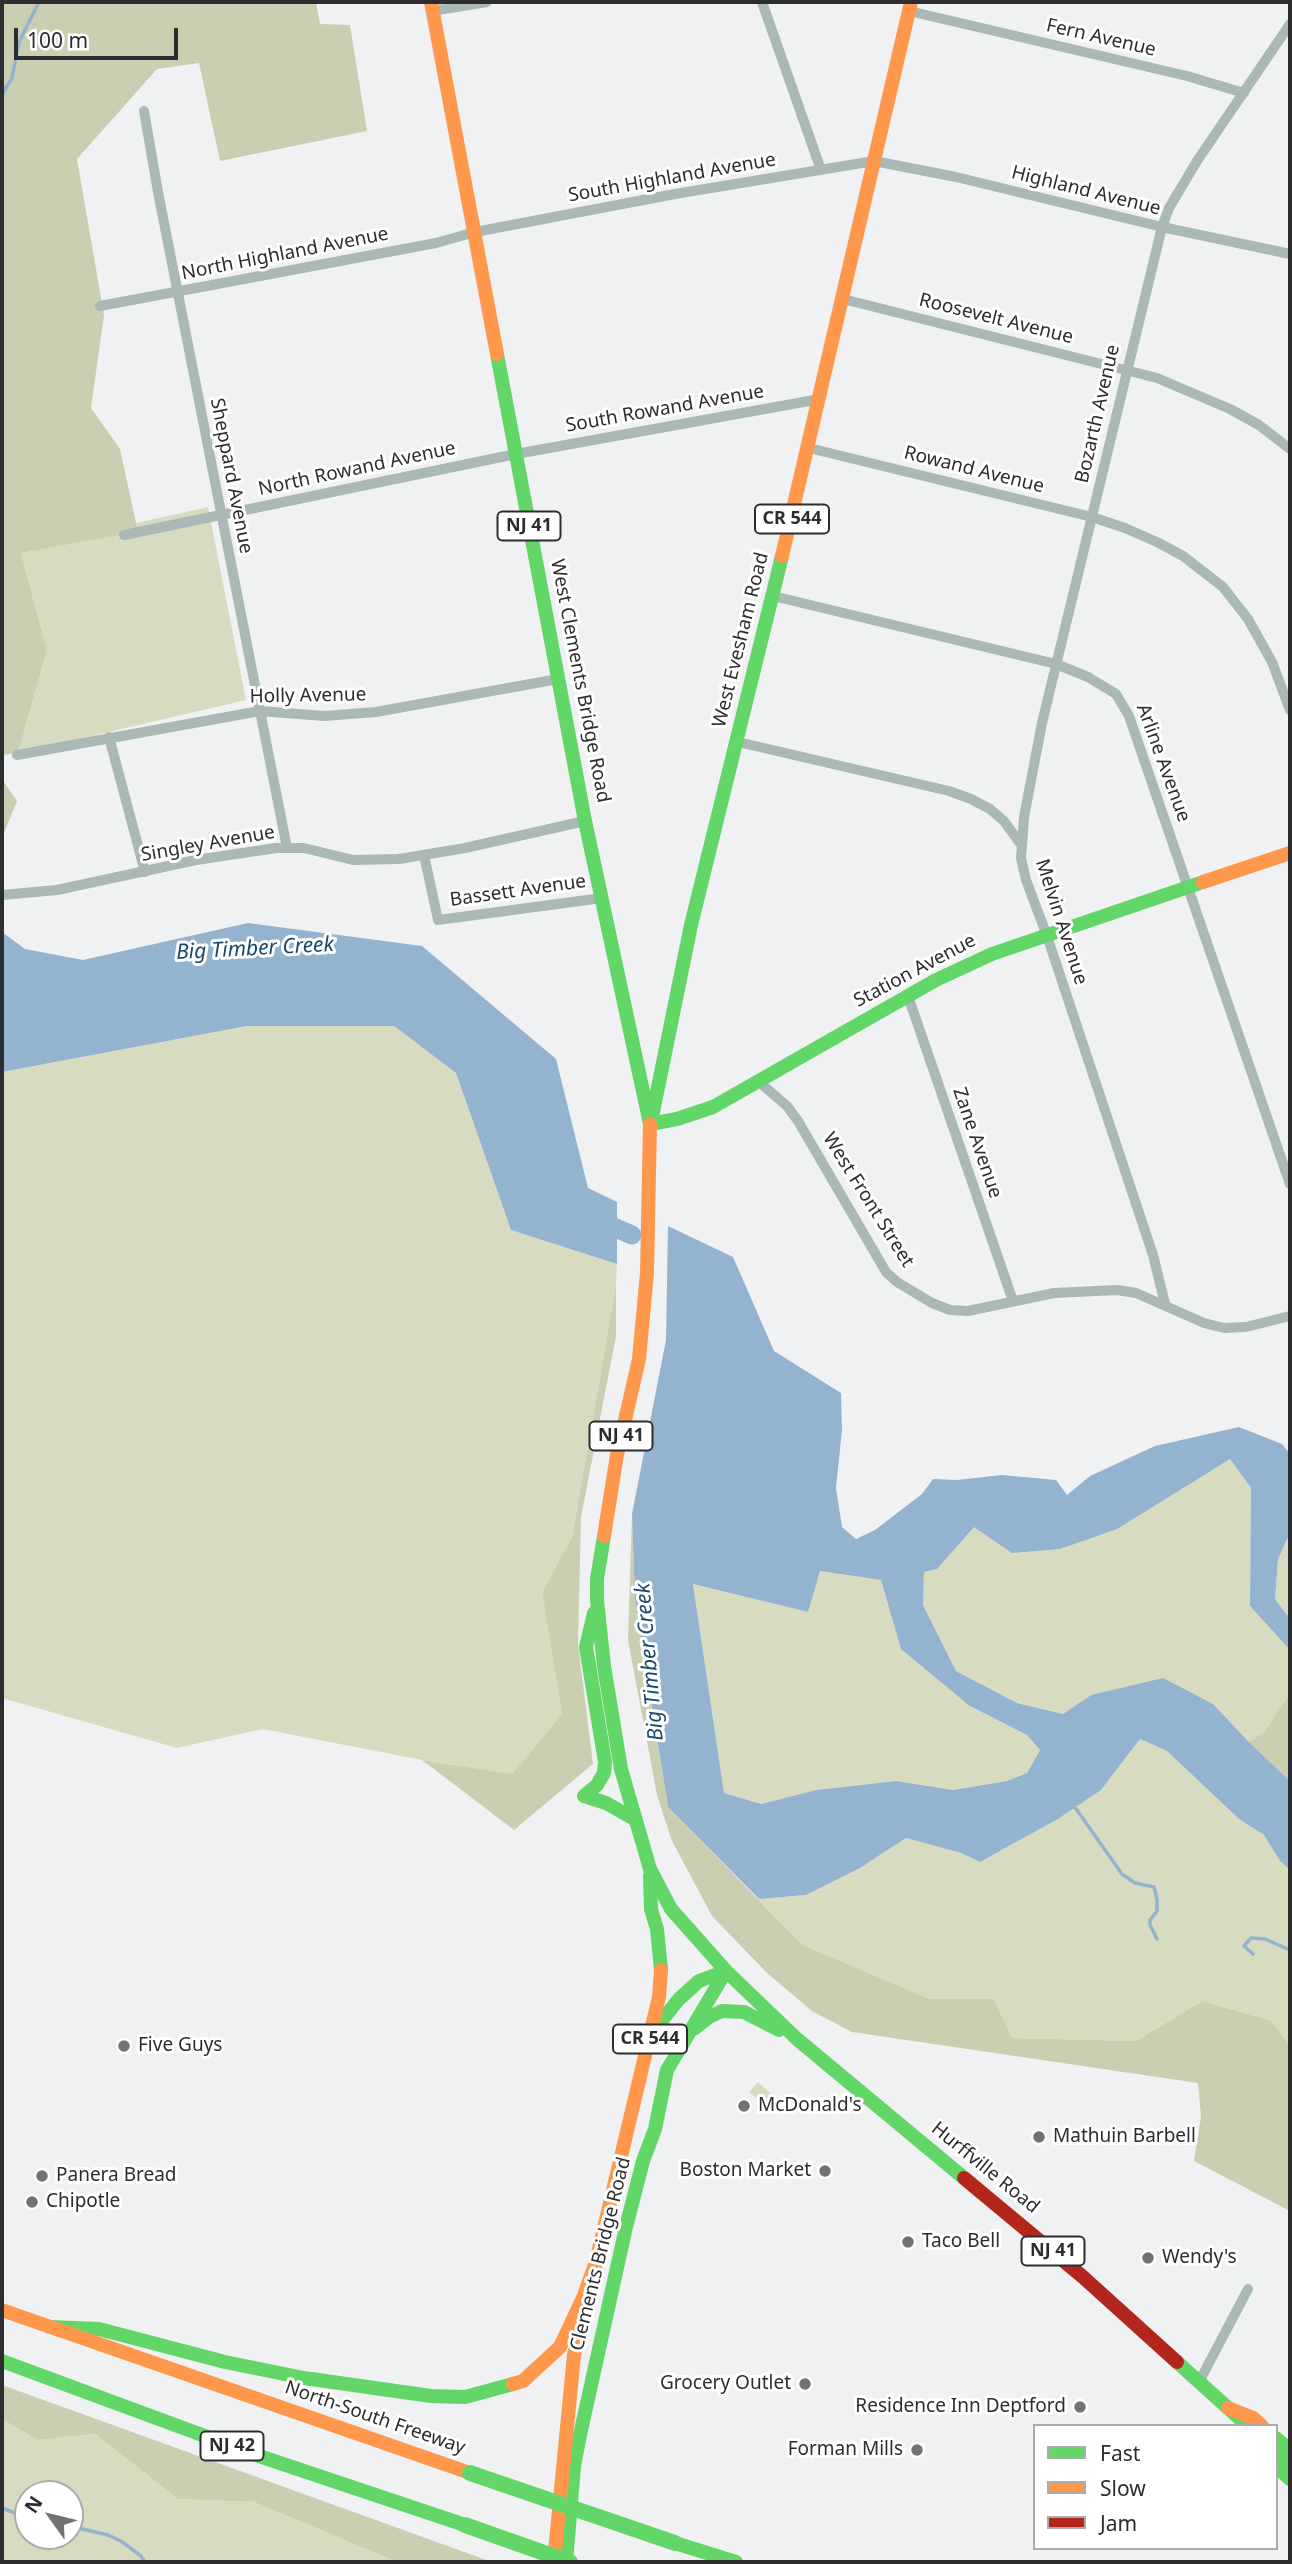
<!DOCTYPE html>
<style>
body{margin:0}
#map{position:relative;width:1292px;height:2564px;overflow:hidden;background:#f0f1f2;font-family:"Noto Sans",sans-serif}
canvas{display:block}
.frame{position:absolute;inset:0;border:4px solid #2d2d2f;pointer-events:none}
.legend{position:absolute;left:1033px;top:2424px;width:245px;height:126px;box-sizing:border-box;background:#fff;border:2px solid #ababac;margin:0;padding:9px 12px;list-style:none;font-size:21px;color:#2d2d2f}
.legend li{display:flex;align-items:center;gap:14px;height:35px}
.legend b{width:35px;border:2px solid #ababac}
.north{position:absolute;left:14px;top:2480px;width:70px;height:70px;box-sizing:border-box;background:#fff;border:2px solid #ababac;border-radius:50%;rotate:304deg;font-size:19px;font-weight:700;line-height:28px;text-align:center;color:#2d2d2f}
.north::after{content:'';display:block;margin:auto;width:24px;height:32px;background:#717273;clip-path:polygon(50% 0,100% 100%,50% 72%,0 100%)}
.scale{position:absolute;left:14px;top:28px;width:164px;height:32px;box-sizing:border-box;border:4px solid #2d2d2f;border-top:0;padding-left:9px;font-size:21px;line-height:24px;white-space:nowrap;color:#2d2d2f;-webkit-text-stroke:5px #fff;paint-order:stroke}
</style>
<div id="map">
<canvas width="1292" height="2564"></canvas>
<div class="frame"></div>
<ul class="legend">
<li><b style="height:9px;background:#63d668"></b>Fast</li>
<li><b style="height:9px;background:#ff974d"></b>Slow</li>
<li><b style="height:9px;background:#b3261e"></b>Jam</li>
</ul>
<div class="north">N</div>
<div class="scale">100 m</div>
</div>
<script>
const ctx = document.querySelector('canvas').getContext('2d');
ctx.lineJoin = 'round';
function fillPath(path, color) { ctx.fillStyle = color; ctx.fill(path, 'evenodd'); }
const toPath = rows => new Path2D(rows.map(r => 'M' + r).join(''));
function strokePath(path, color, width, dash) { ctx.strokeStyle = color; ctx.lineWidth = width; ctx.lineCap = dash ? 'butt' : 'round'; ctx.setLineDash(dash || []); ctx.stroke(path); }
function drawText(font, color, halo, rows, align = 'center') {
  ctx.font = font + ' "Noto Sans",sans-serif'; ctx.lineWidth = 6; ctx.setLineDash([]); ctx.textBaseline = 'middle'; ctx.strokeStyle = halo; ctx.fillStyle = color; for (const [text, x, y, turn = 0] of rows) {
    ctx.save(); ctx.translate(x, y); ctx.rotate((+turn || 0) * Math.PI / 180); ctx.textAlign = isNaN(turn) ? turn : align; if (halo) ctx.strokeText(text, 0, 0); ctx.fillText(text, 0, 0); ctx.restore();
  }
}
fillPath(toPath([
 [208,507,246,700,18,753,47,650,21,553,137,532,136,523],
 [247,1026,394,1026,456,1073,511,1230,617,1264,616,1285,572,1537,542,1592,562,1714,512,1774,422,1760,263,1729,177,1748,2,1698,2,1072],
 [1230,1459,1251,1488,1250,1606,1290,1650,1290,1693,1265,1731,1249,1742,1213,1704,1091,1695,1063,1714,1017,1703,956,1671,923,1605,924,1572,937,1569,974,1526,1133,1517],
 [1290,1533,1290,1616,1287,1615,1275,1599,1278,1559],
 [820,1571,881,1580,888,1604,970,1706,1027,1735,1040,1750,1027,1773,1007,1781,953,1790,896,1781,816,1790,761,1804,724,1793,693,1584,807,1612],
 [1140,1739,1167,1751,1239,1819,1264,1835,1280,1861,1290,1870,1290,2046,1272,2021,1202,2001,1136,2041,1012,2038,994,1999,930,1999,803,1945,759,1899,806,1895,860,1868,906,1838,961,1853,980,1862,1058,1819,1101,1790],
 [758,2082,778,2100,770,2109,749,2092],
 [2,2419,37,2440,95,2434,178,2499,254,2502,397,2562,2,2562],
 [28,2494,70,2494,70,2536,28,2536]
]), '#d7dcc1');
fillPath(toPath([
 [2,2,316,2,320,24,350,25,367,131,220,161,199,63,157,69,77,159,104,315,91,408,120,449,138,532,21,553,47,650,18,753,2,755],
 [2,779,17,801,2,838],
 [616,1285,616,1336,581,1517,578,1644,593,1764,514,1830,422,1760,512,1774,562,1714,542,1592,572,1537],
 [632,1514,635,1599,668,1807,803,1945,930,1999,994,1999,1012,2038,1136,2041,1202,2001,1272,2021,1290,2046,1290,2211,1194,2161,1201,2117,1198,2083,852,2032,812,2011,767,1973,712,1916,672,1841,657,1795,628,1640],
 [1290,1693,1290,1781,1249,1742,1265,1731],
 [2,2385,492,2562,397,2562,254,2502,178,2499,95,2434,37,2440,2,2419]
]), '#cacfb2');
fillPath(toPath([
 [248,923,422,946,556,1059,588,1188,617,1202,617,1264,511,1230,456,1073,394,1026,247,1026,2,1072,2,932,25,949,83,960],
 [668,1226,733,1257,774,1351,841,1393,842,1430,836,1488,842,1527,856,1539,875,1530,922,1494,933,1479,957,1480,1002,1475,1056,1480,1067,1495,1090,1476,1155,1446,1239,1427,1282,1444,1290,1454,1290,1533,1278,1559,1275,1599,1287,1615,1290,1616,1290,1650,1250,1606,1251,1488,1230,1459,1117,1529,1060,1549,1012,1553,974,1527,937,1569,924,1572,923,1605,956,1671,1017,1703,1063,1714,1091,1695,1163,1678,1213,1704,1249,1742,1290,1781,1290,1870,1280,1861,1264,1835,1239,1819,1167,1751,1140,1739,1101,1790,1058,1819,980,1862,961,1853,906,1838,860,1868,806,1895,759,1899,668,1807,635,1599,632,1514,666,1340],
 [820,1571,881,1580,901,1649,970,1706,1027,1735,1040,1750,1027,1773,1007,1781,953,1790,896,1781,816,1790,761,1804,724,1793,693,1584,808,1612]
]), '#94b3ce');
strokePath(toPath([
 [2,95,12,78,19,42,39,2],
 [1074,1806,1122,1874,1135,1883,1154,1887,1157,1899,1157,1911,1150,1920,1150,1925,1157,1939],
 [1253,1954,1244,1946,1251,1938,1265,1939,1290,1950],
 [2,2508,28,2518],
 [70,2526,108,2535,121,2541,141,2556,145,2562]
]), '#94b3ce', 3.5);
strokePath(toPath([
 [595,1219,632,1235]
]), '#94b3ce', 19);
strokePath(toPath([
 [762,2,821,170],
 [432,11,487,2],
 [909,11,1187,76,1244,93],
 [144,111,158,192,287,848],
 [843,299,1157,378,1230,409,1259,425,1290,449],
 [100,306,436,243,475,232,675,194,874,161,956,177,1162,227,1290,254],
 [809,448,1092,517,1125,528,1159,543,1183,556,1223,587,1248,619,1272,662,1290,710],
 [124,535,516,454,820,399],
 [773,596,1056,664,1088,677,1116,694,1129,716,1290,1184],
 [109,737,145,872],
 [738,742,949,791,971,799,990,809,1004,821,1022,846,1021,858,1026,880,1047,936,1153,1255,1165,1304],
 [17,755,260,711,324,716,376,712,558,679],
 [1022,846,1024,817,1042,723,1162,227,1169,208,1197,161,1290,24],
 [424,855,438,920,602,898],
 [2,895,57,890,196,860,276,848,304,848,353,860,399,859,465,848,585,821],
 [908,996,1013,1301],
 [758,1081,787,1106,798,1121,886,1272,897,1282,932,1303,950,1310,968,1311,1054,1293,1117,1290,1136,1293,1204,1323,1224,1328,1246,1327,1290,1316],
 [1199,2382,1248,2289]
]), '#aab8b6', 10);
strokePath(toPath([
 [497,354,585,821,650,1124],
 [652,1117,691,925,782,556],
 [650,1124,677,1119,713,1107,936,980,992,954,1203,882],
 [604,1536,597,1579,597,1600,604,1666,621,1769,650,1869,671,1909,726,1971,797,2039,964,2178],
 [584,1796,597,1785,604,1773,605,1762,586,1647,594,1613],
 [584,1796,606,1803,636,1820],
 [650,1875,651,1909,657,1929,661,1970],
 [695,2028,709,2017,722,2011,744,2012,779,2030],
 [657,2032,663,2019,679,1999,699,1981,726,1971],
 [50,2327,99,2329,225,2362,304,2378,431,2396,465,2397,513,2384],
 [2,2361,259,2456,465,2525],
 [1177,2362,1248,2426],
 [1276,2438,1290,2450],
 [1276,2451,1290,2463],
 [1276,2466,1290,2479],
 [675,2543,736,2562],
 [566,2562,574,2466,580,2435,626,2227,643,2161,655,2129,667,2070,726,1971]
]), '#63d668', 14);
strokePath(toPath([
 [431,2,497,354],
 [782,556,911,2],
 [1203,882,1290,853],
 [604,1536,617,1455,639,1359,647,1273,650,1124],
 [594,2270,659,1997,661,1970],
 [2,2310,470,2473],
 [513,2384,523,2381,560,2347,583,2298,597,2259],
 [1228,2408,1253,2418,1262,2426],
 [554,2562,574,2355,586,2302]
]), '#ff974d', 14);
strokePath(toPath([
 [964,2178,1083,2277,1177,2362]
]), '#b3261e', 14);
strokePath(toPath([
 [470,2473,675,2543],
 [465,2525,570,2562]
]), '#63d668', 16);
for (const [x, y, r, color] of [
 [124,2046,7,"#717273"],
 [744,2106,7,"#717273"],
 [1039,2137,7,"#717273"],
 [825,2171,7,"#717273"],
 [42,2176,7,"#717273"],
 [32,2202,7,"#717273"],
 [908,2242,7,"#717273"],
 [1148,2258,7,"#717273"],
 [805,2384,7,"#717273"],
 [1080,2407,7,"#717273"],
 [917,2450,7,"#717273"]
]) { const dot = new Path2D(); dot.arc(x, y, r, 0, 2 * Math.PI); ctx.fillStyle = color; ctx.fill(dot); strokePath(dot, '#fff', 2.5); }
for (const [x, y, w] of [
 [792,519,74],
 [529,526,63],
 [621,1436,63],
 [650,2039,74],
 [1053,2251,63],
 [232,2446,63]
]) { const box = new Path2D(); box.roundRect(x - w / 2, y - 14.5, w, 29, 5); ctx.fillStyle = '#fff'; ctx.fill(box); strokePath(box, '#2d2d2f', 2); }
drawText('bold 18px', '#2d2d2f', null, [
 ["CR 544",792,519],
 ["NJ 41",529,526],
 ["NJ 41",621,1436],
 ["CR 544",650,2039],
 ["NJ 41",1053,2251],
 ["NJ 42",232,2446]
]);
drawText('19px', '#2d2d2f', '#fff', [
 ["Fern Avenue",1101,38,13],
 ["South Highland Avenue",672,178,-10],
 ["Highland Avenue",1086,191,14],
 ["North Highland Avenue",285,254,-11],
 ["Roosevelt Avenue",996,319,14],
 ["South Rowand Avenue",665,409,-10],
 ["Bozarth Avenue",1098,414,-77],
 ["North Rowand Avenue",357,469,-12],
 ["Rowand Avenue",974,470,14],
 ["Sheppard Avenue",231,476,79],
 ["West Evesham Road",741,640,-76],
 ["West Clements Bridge Road",580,681,79],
 ["Holly Avenue",308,696,-1],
 ["Arline Avenue",1163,763,70],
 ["Singley Avenue",208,844,-10],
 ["Bassett Avenue",518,891,-8],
 ["Melvin Avenue",1061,922,72],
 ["Station Avenue",915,971,-28],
 ["Zane Avenue",977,1143,71],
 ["West Front Street",868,1200,58],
 ["Hurffville Road",985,2168,39],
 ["Clements Bridge Road",601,2254,-76],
 ["North-South Freeway",375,2418,19]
]);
drawText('19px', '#2d2d2f', '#fff', [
 ["Five Guys",138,2046],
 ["McDonald's",758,2106],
 ["Mathuin Barbell",1053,2137],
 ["Boston Market",811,2171,"right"],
 ["Panera Bread",56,2176],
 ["Chipotle",46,2202],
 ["Taco Bell",922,2242],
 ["Wendy's",1162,2258],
 ["Grocery Outlet",791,2384,"right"],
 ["Residence Inn Deptford",1066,2407,"right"],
 ["Forman Mills",903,2450,"right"]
], 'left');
drawText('italic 21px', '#17486e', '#fff', [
 ["Big Timber Creek",255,949,-3],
 ["Big Timber Creek",650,1662,-95]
]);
</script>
